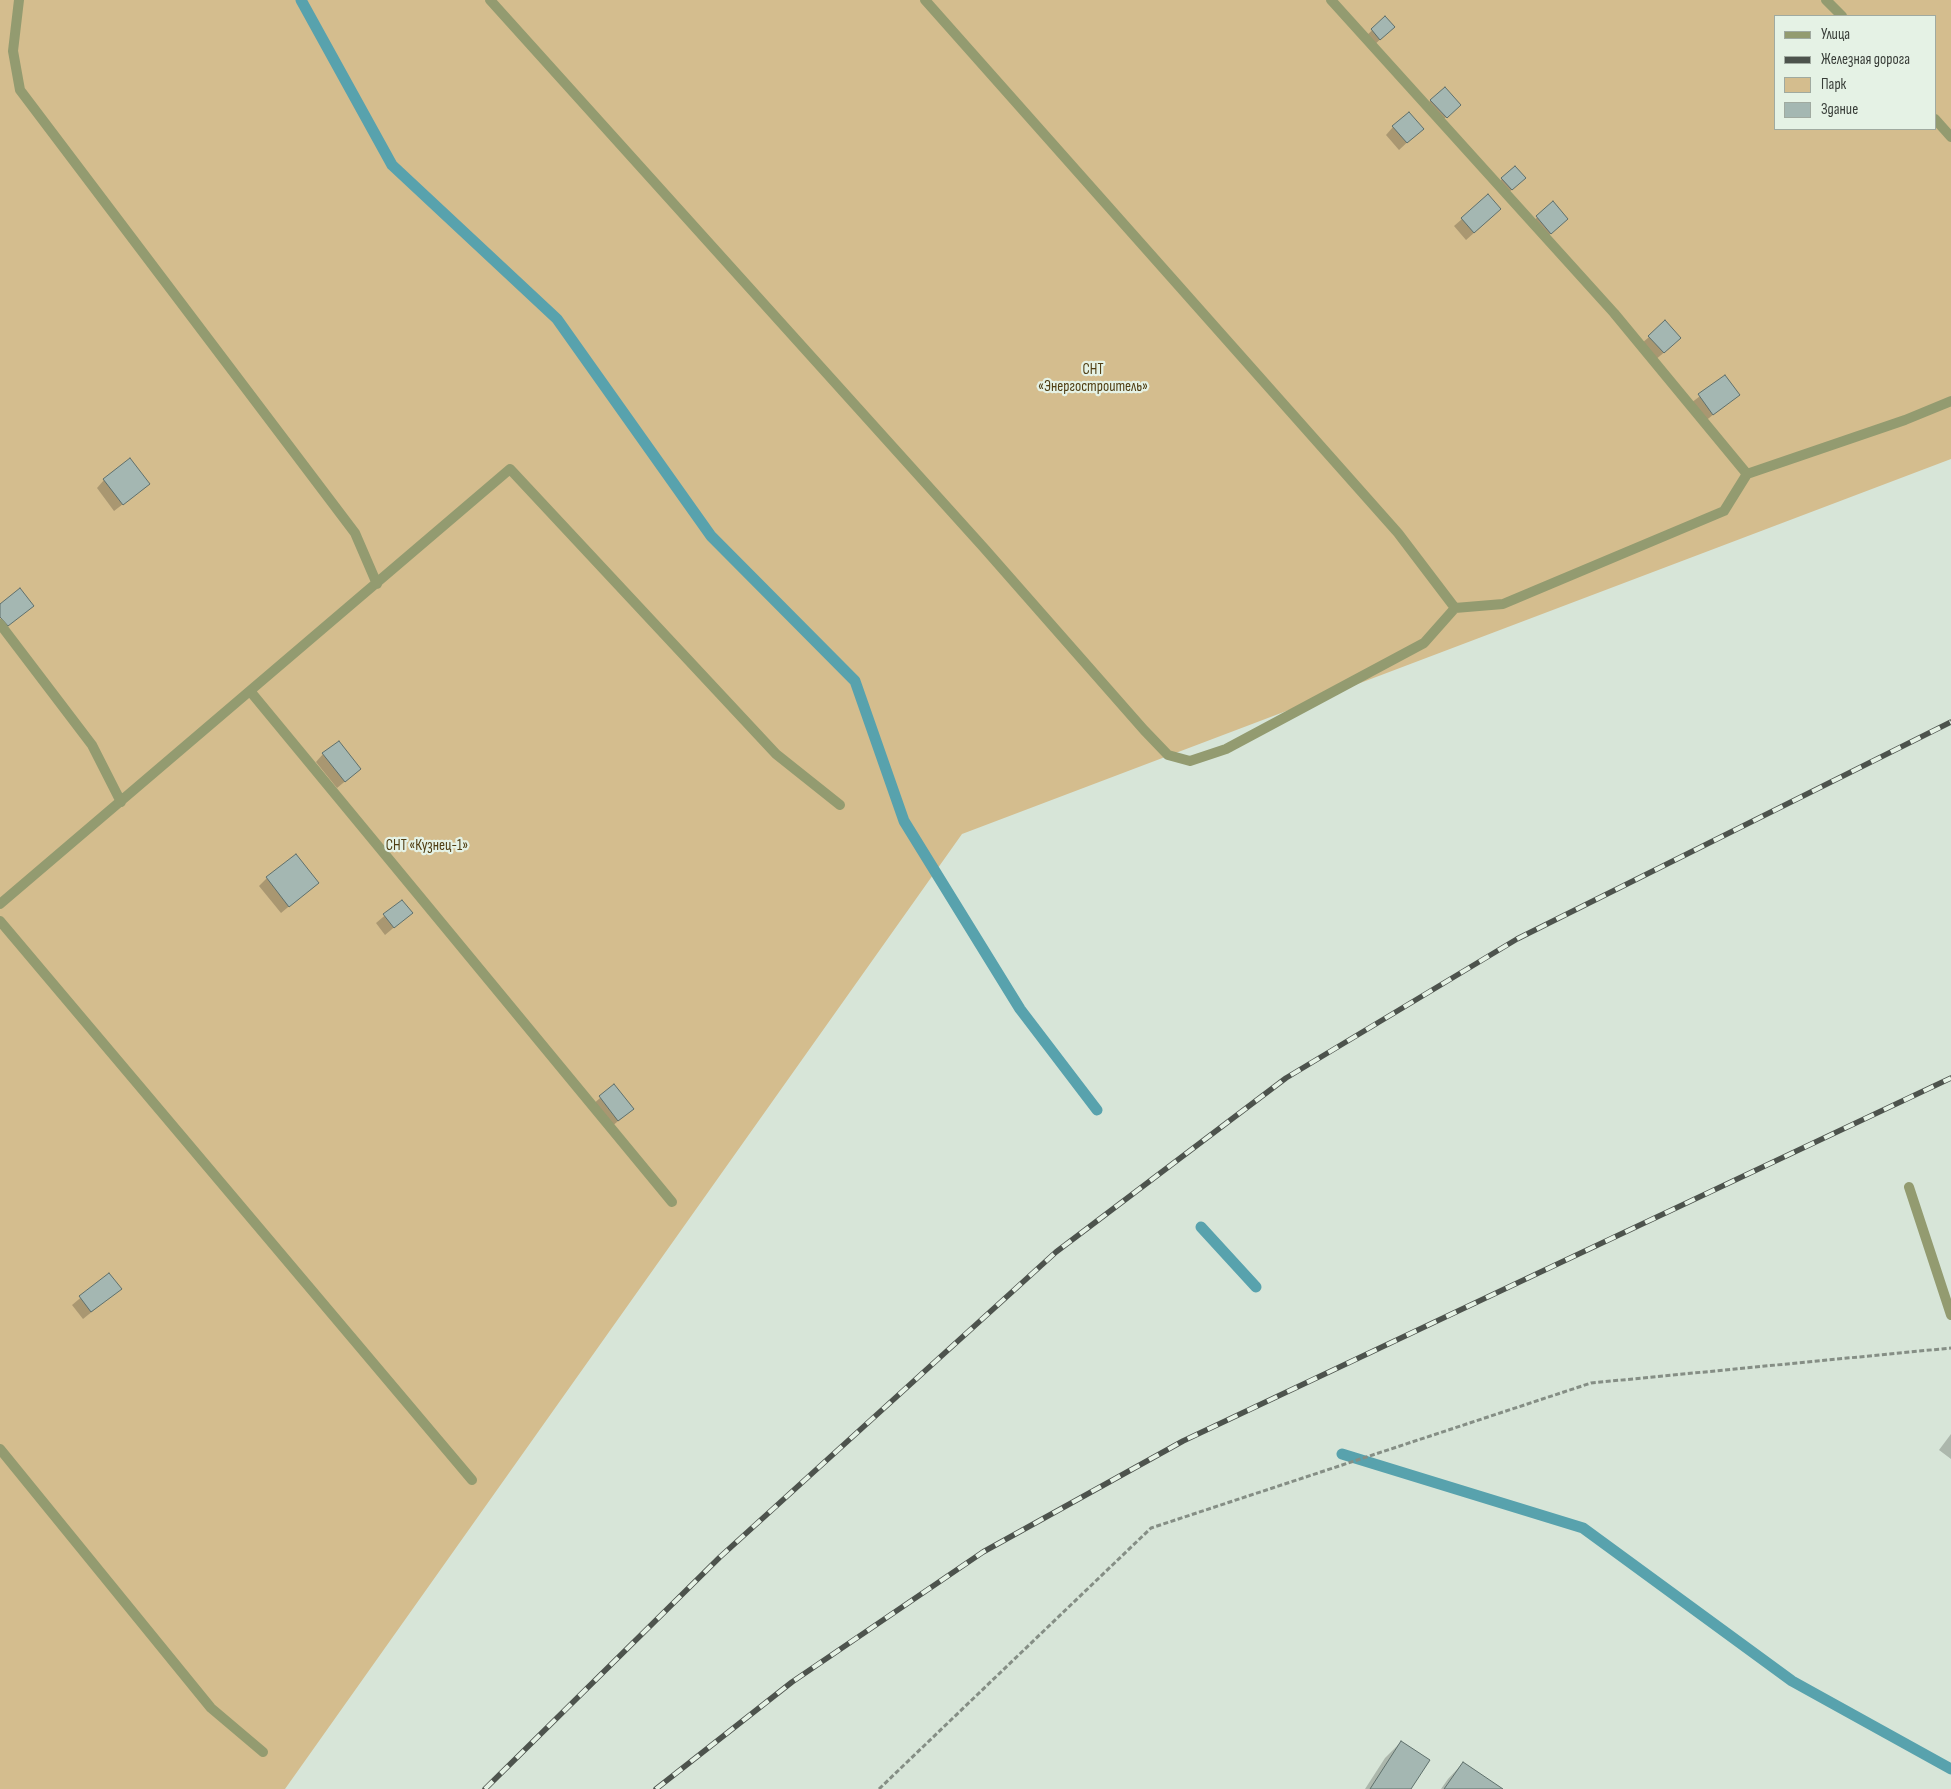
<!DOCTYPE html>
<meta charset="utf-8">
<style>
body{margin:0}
#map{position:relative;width:1951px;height:1789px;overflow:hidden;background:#d7e5d8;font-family:"Sofia Sans Condensed",sans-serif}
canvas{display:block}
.legend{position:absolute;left:1774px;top:15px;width:162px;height:115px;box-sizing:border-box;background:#e5f2e5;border:1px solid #a0aaa0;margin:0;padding:6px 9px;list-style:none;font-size:15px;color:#383d38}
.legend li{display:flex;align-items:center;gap:10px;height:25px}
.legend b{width:25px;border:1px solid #a0aaa0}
</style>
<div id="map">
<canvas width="1951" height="1789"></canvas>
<ul class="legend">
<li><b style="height:6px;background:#939b70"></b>Улица</li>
<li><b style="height:6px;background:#4d534d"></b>Железная дорога</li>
<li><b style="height:14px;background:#d4bd8e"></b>Парк</li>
<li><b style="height:14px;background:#a4b7b2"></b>Здание</li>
</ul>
</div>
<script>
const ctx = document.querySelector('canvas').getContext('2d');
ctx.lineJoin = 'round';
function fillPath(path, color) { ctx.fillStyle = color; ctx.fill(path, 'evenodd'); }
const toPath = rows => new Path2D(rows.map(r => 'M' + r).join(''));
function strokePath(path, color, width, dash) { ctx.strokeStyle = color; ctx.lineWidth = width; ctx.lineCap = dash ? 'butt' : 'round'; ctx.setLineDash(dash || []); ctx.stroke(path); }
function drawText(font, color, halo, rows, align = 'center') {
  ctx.font = font + ' "Sofia Sans Condensed",sans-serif'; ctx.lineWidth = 4.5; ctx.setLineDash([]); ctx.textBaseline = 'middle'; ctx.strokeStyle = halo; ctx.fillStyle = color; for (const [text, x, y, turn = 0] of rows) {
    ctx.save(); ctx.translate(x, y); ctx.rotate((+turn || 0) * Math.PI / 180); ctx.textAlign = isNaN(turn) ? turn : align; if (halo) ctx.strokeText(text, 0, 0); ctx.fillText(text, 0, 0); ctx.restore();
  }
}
fillPath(toPath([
 [0,0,1951,0,1951,459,962,834,285,1789,0,1789],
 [1775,16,1935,16,1935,129,1775,129]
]), '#d4bd8e');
fillPath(toPath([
 [1385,18,1386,34,1372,47,1364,38],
 [1431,100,1452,112,1438,124,1424,108],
 [1393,127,1414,136,1399,150,1386,135],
 [1502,179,1517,185,1504,197,1495,186],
 [1553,203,1559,226,1543,241,1529,225],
 [1492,217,1466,240,1454,226,1462,219],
 [1649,337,1672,346,1655,360,1641,344],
 [1725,377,1738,395,1704,422,1691,403],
 [104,480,140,491,114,511,97,488],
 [323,754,360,769,337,788,316,762],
 [267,878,317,883,281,913,259,886],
 [402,901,411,913,385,935,376,923],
 [614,1086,632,1109,610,1128,592,1105],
 [109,1274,120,1289,83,1319,72,1305],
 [1951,1434,1951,1459,1939,1450],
 [1401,1742,1409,1789,1365,1789,1385,1758],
 [1463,1763,1501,1789,1441,1789,1448,1779]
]), '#0003');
strokePath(toPath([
 [301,0,392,165,557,319,711,536,855,681,904,821,1020,1009,1097,1110],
 [1201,1227,1256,1287],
 [1342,1454,1583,1528,1792,1681,1951,1769]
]), '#58a2ad', 11);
const building = toPath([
 [1385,16,1395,27,1380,40,1371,29,1385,16],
 [1445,87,1461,105,1447,118,1430,100,1445,87],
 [1409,112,1424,129,1407,143,1392,126,1409,112],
 [1515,166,1526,178,1512,190,1501,178,1515,166],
 [1488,194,1501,209,1474,233,1461,218,1488,194],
 [1553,201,1568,219,1551,234,1536,216,1553,201],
 [1665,320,1681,338,1664,353,1648,336,1665,320],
 [1725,375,1740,395,1713,415,1698,394,1725,375],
 [130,458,150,484,123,505,103,479,130,458],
 [20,588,34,606,8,626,0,617,0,604,20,588],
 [339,741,361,769,345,782,322,753,339,741],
 [296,854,319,883,289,907,266,877,296,854],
 [402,900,413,913,394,928,383,914,402,900],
 [614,1084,634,1109,618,1121,599,1096,614,1084],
 [109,1273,122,1289,91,1312,79,1296,109,1273],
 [1401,1741,1430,1760,1411,1789,1370,1789,1401,1741],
 [1463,1762,1503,1789,1444,1789,1463,1762]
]);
fillPath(building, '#a4b7b2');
strokePath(building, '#5f706c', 1);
strokePath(toPath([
 [879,1789,1151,1528,1591,1383,1951,1348]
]), '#858e85', 3, [5, 2.5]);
strokePath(toPath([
 [19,0,13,51,20,90,355,533,377,584],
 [490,0,984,548,1144,730,1168,755,1190,761,1226,749,1424,643,1455,608],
 [925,0,1398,533,1455,608,1503,604,1724,511,1747,474,1905,420,1951,401],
 [1331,0,1614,313,1747,474],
 [1826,0,1842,16],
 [1935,119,1951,137],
 [0,624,92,745,121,802],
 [250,691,672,1202],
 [0,904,510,469,776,754,840,805],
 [0,921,472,1480],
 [0,1449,211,1708,263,1752]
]), '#939b70', 10);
strokePath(toPath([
 [1909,1187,1951,1315]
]), '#939b70', 10);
const rail = toPath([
 [485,1789,720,1557,1056,1252,1286,1078,1517,939,1951,722],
 [656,1789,792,1682,983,1552,1183,1441,1951,1078]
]);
strokePath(rail, '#4d534d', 5.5);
strokePath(rail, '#e5f2e5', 4, [11]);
drawText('15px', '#4f3d12', '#e5f2e5', [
 ["СНТ",1093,370],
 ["«Энергостроитель»",1093,387],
 ["СНТ «Кузнец-1»",427,846]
]);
</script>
